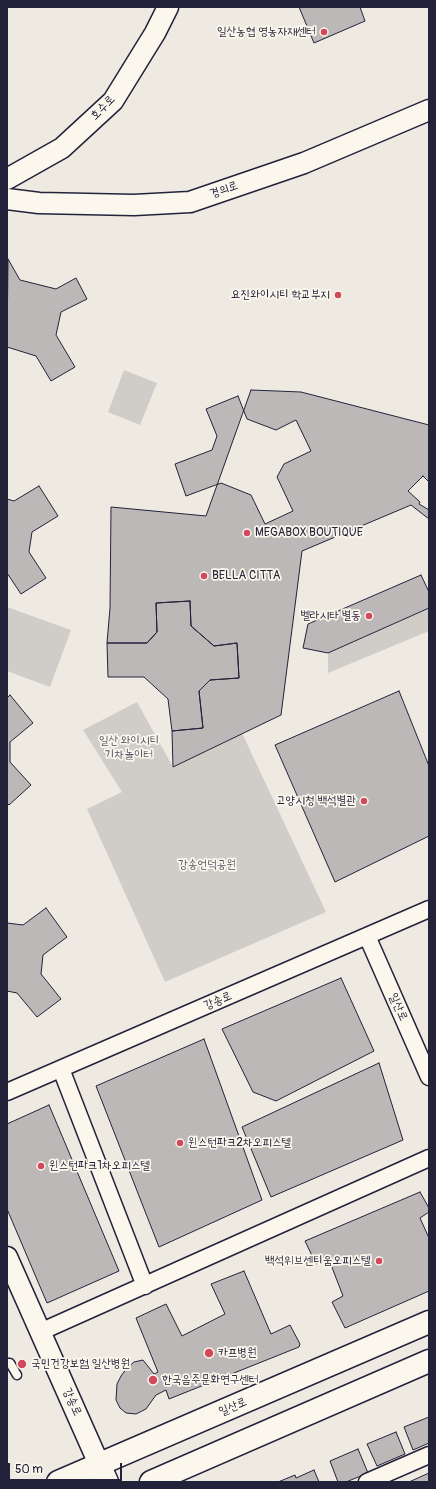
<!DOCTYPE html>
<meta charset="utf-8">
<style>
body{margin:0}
#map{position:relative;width:436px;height:1489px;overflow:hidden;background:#eeeae2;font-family:Pangolin,sans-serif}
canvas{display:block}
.frame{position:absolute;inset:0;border:8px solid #22223b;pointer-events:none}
.scale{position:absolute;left:8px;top:1463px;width:114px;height:18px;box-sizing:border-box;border:2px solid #22223b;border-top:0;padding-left:5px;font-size:12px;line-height:14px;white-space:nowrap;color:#22223b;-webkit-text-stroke:3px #fbf7ec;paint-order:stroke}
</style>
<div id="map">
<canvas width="436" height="1489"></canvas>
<div class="frame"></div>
<div class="scale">50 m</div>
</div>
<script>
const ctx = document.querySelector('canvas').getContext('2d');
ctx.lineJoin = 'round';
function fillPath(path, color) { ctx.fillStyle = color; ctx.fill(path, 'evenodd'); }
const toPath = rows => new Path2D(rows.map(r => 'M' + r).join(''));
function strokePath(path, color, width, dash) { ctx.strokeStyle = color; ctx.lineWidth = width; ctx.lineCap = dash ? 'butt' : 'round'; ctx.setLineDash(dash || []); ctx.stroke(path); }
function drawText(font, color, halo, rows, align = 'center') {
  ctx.font = font + ' Pangolin,"Poor Story",sans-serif'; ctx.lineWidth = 3.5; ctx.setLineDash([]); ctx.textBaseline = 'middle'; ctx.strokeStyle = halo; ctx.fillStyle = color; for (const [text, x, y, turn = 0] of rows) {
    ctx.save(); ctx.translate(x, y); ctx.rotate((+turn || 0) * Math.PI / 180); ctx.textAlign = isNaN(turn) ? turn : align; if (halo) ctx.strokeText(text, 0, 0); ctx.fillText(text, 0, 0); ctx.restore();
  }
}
fillPath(toPath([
 [124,370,157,383,140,425,108,412],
 [7,607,71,630,50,687,7,671],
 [429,608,429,631,328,673,328,653],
 [137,702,173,767,242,733,326,912,165,982,87,809,122,792,83,730]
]), '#d0cdc9');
const building = toPath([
 [299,7,360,7,365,21,314,43,299,7],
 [8,259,20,280,56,289,76,278,87,299,61,312,56,335,75,367,51,381,36,356,7,347,8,259],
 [251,390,301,392,429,425,429,519,411,505,302,551,281,715,173,767,172,731,203,728,199,691,210,680,239,678,237,643,214,646,191,626,190,601,156,603,157,632,147,643,107,643,110,608,111,507,206,516,251,390],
 [238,396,247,419,276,430,296,420,311,451,284,464,277,477,293,511,265,524,251,495,221,483,186,496,175,464,212,450,217,436,206,409,238,396],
 [423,476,429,482,429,510,419,504,420,502,408,491,423,476],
 [39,486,58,516,32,532,29,552,46,578,21,594,7,573,7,499,14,501,39,486],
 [421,575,429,592,429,608,328,653,303,648,308,624,421,575],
 [190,601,191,626,214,646,237,643,239,678,210,680,199,691,203,728,172,731,168,699,144,677,108,677,107,643,147,643,157,632,156,603,190,601],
 [399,691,429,766,429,836,335,882,275,745,399,691],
 [10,695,33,723,10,742,10,762,31,785,9,805,7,803,7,698,10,695],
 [46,908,67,937,43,955,41,974,61,999,37,1017,17,993,7,991,7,923,23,925,46,908],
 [341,978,374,1051,276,1101,253,1092,222,1029,341,978],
 [204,1039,262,1200,159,1247,96,1086,204,1039],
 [379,1063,403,1140,271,1197,242,1127,379,1063],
 [49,1105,119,1271,47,1303,7,1209,7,1124,49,1105],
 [420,1192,429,1208,429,1212,420,1218,429,1238,429,1291,345,1328,332,1302,343,1296,328,1257,316,1264,305,1241,420,1192],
 [244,1271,271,1334,290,1325,300,1344,299,1347,169,1399,166,1390,156,1395,146,1409,136,1414,126,1413,120,1408,116,1400,117,1384,121,1376,127,1368,134,1362,143,1360,154,1374,158,1372,136,1318,166,1304,182,1336,225,1314,211,1284,244,1271],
 [429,1417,429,1443,413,1450,404,1427,429,1417],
 [396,1432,405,1454,377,1466,367,1444,396,1432],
 [358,1449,368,1473,346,1482,338,1482,330,1461,358,1449],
 [314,1470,319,1482,278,1482,295,1475,296,1478,314,1470],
 [429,1473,429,1482,409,1482,429,1473]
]);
fillPath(building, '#bcb8b8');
strokePath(building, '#22223b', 1);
const service = toPath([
 [7,1363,10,1363,17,1375]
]);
const minor = toPath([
 [367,936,429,1077],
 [61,1069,145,1286],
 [7,1092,429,909],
 [40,1332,429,1158],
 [367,1482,429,1455]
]);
const tertiary = toPath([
 [7,179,62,148,113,101,155,33,168,7],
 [7,199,39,203,134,205,190,202,304,163,429,110],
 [7,1257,99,1464]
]);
const secondary = toPath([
 [99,1464,107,1482]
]);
const primary = toPath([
 [58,1482,429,1322],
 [151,1482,429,1361]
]);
strokePath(service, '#22223b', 11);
strokePath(minor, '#22223b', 19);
strokePath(tertiary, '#22223b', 23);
strokePath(secondary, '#22223b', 25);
strokePath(primary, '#22223b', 25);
strokePath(service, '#fbf7ec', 8);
strokePath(minor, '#fbf7ec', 16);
strokePath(tertiary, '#fbf7ec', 20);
strokePath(secondary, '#fbf7ec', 22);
strokePath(primary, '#fbf7ec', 22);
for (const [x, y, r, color] of [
 [324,32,4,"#d1495b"],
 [338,295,4,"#d1495b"],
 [247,533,4,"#d1495b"],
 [204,576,4,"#d1495b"],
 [369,616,4,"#d1495b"],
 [364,801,4,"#d1495b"],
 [180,1143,4,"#d1495b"],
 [41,1166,4,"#d1495b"],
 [379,1261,4,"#d1495b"],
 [209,1353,5,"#d1495b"],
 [22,1364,5,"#d1495b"],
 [153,1380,5,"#d1495b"]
]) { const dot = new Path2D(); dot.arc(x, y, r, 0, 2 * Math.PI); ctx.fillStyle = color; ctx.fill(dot); strokePath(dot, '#fbf7ec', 1.5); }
drawText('12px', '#22223b', '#fbf7ec', [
 ["일산농협 영농자재센터",316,32,"right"],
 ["요진와이시티 학교부지",330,295,"right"],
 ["MEGABOX BOUTIQUE",255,533],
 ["BELLA CITTA",212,576],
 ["벨라시타 별동",361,616,"right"],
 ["고양시청 백석별관",356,801,"right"],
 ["윈스턴파크2차오피스텔",188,1143],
 ["윈스턴파크1차오피스텔",49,1166],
 ["백석위브센티움오피스텔",371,1261,"right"],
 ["카프병원",218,1353],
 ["국민건강보험 일산병원",31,1364],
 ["한국음주문화연구센터",162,1380]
], 'left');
drawText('12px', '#22223b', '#fbf7ec', [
 ["호수로",103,108,-46],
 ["경의로",224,190,-19],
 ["강송로",218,1001,-23],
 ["일산로",398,1007,66],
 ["강송로",72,1402,66],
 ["일산로",233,1407,-23]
]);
drawText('12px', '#565566', '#fbf7ec', [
 ["일산 와이시티",129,741],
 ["기차놀이터",129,755],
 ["강송언덕공원",207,865]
]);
</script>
